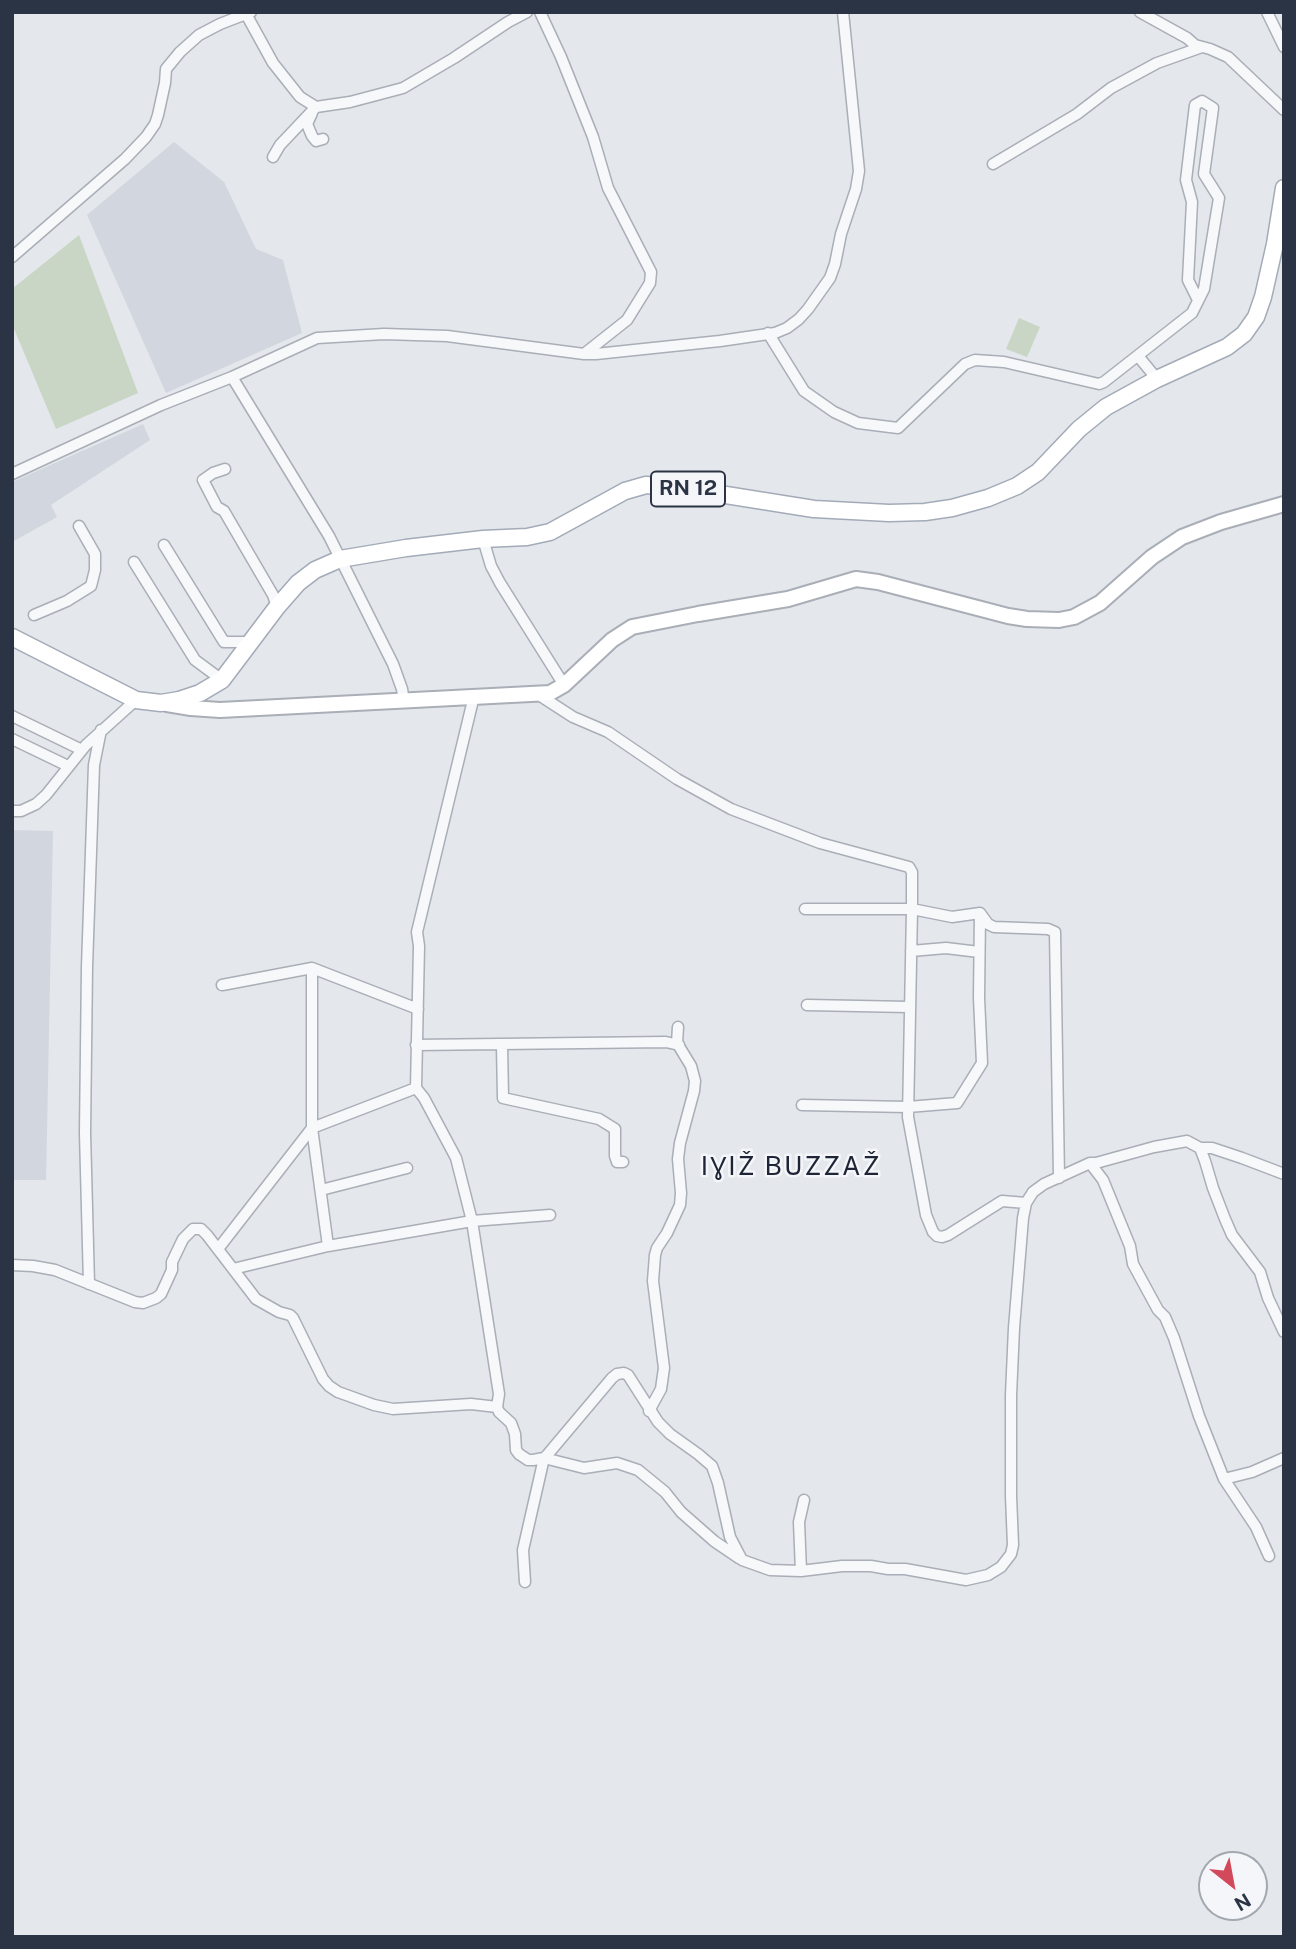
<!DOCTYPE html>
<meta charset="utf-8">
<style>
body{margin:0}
#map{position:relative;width:1296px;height:1949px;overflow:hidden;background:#e4e7ec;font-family:"Public Sans",sans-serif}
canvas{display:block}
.frame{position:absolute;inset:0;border:14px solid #2b3445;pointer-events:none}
.north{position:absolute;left:1198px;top:1851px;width:70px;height:70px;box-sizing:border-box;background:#f4f6f9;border:2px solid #a4a8b1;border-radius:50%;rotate:149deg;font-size:19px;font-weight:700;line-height:28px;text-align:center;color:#2b3445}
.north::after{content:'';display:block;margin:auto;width:24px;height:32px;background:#d1495b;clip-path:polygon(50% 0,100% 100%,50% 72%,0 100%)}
</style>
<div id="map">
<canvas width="1296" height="1949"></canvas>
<div class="frame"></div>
<div class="north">N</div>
</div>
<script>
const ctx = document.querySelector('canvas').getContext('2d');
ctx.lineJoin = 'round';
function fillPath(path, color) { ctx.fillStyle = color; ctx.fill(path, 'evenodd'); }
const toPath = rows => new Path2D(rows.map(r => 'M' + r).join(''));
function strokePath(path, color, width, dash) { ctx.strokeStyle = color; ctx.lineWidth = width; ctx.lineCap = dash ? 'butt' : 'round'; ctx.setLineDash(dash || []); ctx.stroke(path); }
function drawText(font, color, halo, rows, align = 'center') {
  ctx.font = font + ' "Public Sans",sans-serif'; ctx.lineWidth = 5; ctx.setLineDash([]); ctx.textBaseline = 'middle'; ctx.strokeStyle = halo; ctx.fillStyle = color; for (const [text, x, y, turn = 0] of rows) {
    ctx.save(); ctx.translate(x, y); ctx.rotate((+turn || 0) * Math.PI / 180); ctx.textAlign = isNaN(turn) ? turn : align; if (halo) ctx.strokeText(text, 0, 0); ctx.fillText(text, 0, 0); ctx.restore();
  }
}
fillPath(toPath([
 [174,142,224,182,256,249,283,260,302,333,166,393,87,215],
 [143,424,150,440,51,505,57,517,12,542,12,482],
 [12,830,53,831,46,1180,12,1180]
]), '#d2d6de');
fillPath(toPath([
 [79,235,138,393,56,429,12,324,12,289],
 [1019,318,1040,327,1027,357,1006,349]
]), '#c9d6c5');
const street = toPath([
 [540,12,561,57,593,137,608,188,651,272,650,283,627,320,584,354],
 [1140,12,1187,38,1195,45,1210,49,1228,57,1284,110],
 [1267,12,1284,47],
 [246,14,273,63,300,97,316,107,350,102,403,88,454,58,508,22,527,12],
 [312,113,307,124,312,136,316,141,323,139],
 [273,157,280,145,316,107],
 [993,164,1077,114,1111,88,1157,63,1202,47],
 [12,257,125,159,146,137,155,124,158,115,165,83,166,69,180,52,199,35,220,24,251,12],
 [768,333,804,391,834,412,858,423,898,428,965,364,975,360,1004,362,1099,384,1104,382,1192,313,1204,289,1219,198,1204,174,1213,108,1202,101,1195,105,1186,180,1192,202,1188,280,1198,300],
 [1138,356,1157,379],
 [232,377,329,536,393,664,402,689,404,701],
 [225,469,213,473,203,480,217,507,224,511,273,595,277,607],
 [12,474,161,405,232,377,317,338,384,334,447,336,584,354,596,354,720,341,775,333,787,328,799,319,808,309,830,278,835,264,841,234,856,189,859,171,843,12],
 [483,539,491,566,500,583,564,685],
 [164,545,224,642,251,642],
 [134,562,195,660,222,680],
 [34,615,67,601,91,586,95,570,95,554,79,526],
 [539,695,573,717,608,732,677,779,731,809,820,843,909,867,912,872,912,909,952,917,980,913,988,924,994,927,1048,929,1055,932,1059,1178],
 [12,716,82,750],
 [12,739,68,766],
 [12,811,21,811,36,804,46,795,86,745,136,700],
 [805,909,912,909,908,1117,926,1215,933,1232,937,1236,942,1237,948,1235,1002,1201,1026,1203],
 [911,951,946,948,979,952],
 [312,968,312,1128,328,1246],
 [222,985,312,968,418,1009],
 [807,1005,909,1007],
 [416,1045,666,1042,679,1045],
 [502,1045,503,1098,599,1119,615,1129,615,1156,617,1162,623,1162],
 [416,1088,424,1098,456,1158,472,1221,499,1394,497,1407],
 [802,1105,908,1107,957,1103,982,1063,979,998,980,913],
 [1200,1148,1205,1161,1213,1188,1225,1219,1232,1235,1260,1272,1268,1298,1284,1332],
 [1090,1163,1103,1180,1130,1246,1133,1264,1158,1310,1165,1317,1174,1338,1199,1416,1224,1479,1256,1527,1269,1556],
 [321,1190,407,1168],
 [218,1249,312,1128,416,1088,419,946,417,932,474,696],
 [12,1265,33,1266,55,1270,135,1302,143,1303,156,1298,161,1294,172,1270,172,1262,183,1239,193,1229,201,1229,207,1235,256,1299,279,1312,290,1315,293,1318,323,1379,329,1386,338,1392,374,1405,393,1409,471,1404,497,1407,499,1412,511,1423,515,1434,516,1450,519,1454,528,1460,533,1460,544,1458,548,1454,612,1378,617,1374,624,1373,628,1375,658,1422,670,1434,698,1454,712,1466,718,1483,730,1537,742,1560,770,1570,801,1571,842,1566,871,1566,888,1569,905,1569,966,1580,988,1575,1001,1567,1011,1554,1013,1545,1011,1496,1011,1395,1014,1328,1023,1218,1026,1203,1033,1192,1044,1184,1090,1163,1096,1163,1154,1147,1187,1141,1200,1148,1212,1148,1242,1158,1284,1174],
 [233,1269,328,1246,472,1221,550,1215],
 [89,1284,85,1133,87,967,94,765,101,730],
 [649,1411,661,1389,664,1368,653,1281,655,1255,657,1248,667,1233,680,1205,681,1193,678,1159,680,1143,694,1091,695,1081,691,1066,677,1043,678,1027],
 [1224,1479,1252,1472,1284,1458],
 [801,1571,799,1522,804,1500],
 [525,1582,523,1550,544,1458,584,1468,617,1463,638,1470,665,1492,681,1512,714,1541,739,1558]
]);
const secondary = toPath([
 [167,704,191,708,220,710,550,693,564,685,612,640,632,627,698,614,788,599,856,579,878,582,1008,616,1027,619,1059,620,1074,617,1100,603,1152,557,1182,537,1221,522,1284,504]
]);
const primary = toPath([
 [12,637,136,700,161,703,179,700,200,693,222,680,277,607,298,583,315,570,340,559,406,548,483,539,527,537,550,532,625,491,646,485,688,489,814,509,889,513,925,512,952,508,988,498,1017,486,1038,472,1079,429,1106,407,1157,379,1227,347,1244,334,1256,317,1263,297,1275,244,1284,188]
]);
strokePath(street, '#a9aeb7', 13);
strokePath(secondary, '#a9aeb7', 18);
strokePath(primary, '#a3abb8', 19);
strokePath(street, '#f7f8fa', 10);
strokePath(secondary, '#fff', 14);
strokePath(primary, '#fff', 16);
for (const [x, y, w] of [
 [688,489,74]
]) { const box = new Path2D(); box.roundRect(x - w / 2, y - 17.5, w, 35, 5); ctx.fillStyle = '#f4f6f9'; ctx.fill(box); strokePath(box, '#2b3445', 2); }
drawText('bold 21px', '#2b3445', null, [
 ["RN 12",688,489]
]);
ctx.letterSpacing = '2px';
drawText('26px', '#1d2536', '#f4f6f9', [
 ["IƔIŽ BUZZAŽ",791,1167]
]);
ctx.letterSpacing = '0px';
</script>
